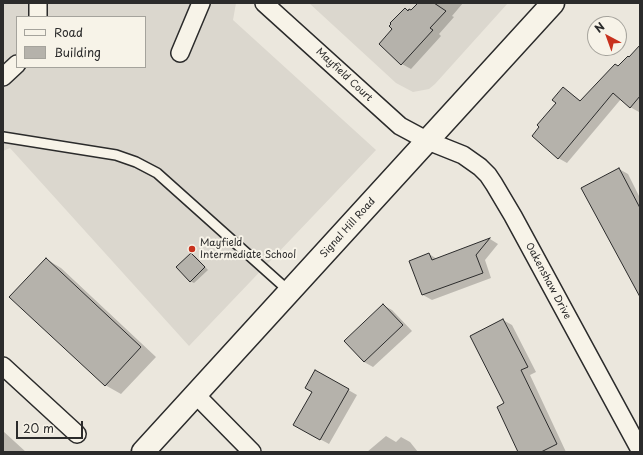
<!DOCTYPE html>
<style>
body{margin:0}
#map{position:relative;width:643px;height:455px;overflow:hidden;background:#ebe7dd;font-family:"Playpen Sans",sans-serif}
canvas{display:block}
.frame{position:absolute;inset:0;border:4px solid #2b2b2b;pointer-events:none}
.legend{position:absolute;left:16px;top:16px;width:130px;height:52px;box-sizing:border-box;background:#f7f3e8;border:1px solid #a5a39c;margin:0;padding:5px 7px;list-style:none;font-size:12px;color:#2b2b2b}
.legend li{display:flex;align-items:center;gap:8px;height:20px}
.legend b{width:20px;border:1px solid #a5a39c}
.north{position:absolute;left:587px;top:16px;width:40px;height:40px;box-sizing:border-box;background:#f7f3e8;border:1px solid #a5a39c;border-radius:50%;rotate:319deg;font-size:11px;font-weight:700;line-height:16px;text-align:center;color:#2b2b2b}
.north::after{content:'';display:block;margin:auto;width:14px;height:18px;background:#c8321e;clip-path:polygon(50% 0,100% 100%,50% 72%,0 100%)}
.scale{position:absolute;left:16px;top:421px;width:67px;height:18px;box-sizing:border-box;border:2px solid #2b2b2b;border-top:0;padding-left:5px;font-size:12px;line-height:14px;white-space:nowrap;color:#2b2b2b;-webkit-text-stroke:3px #f7f3e8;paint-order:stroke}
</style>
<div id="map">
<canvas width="643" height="455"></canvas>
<div class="frame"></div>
<ul class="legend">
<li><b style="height:5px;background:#f7f3e8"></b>Road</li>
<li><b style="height:11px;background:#b5b2ab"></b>Building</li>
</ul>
<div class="north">N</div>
<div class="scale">20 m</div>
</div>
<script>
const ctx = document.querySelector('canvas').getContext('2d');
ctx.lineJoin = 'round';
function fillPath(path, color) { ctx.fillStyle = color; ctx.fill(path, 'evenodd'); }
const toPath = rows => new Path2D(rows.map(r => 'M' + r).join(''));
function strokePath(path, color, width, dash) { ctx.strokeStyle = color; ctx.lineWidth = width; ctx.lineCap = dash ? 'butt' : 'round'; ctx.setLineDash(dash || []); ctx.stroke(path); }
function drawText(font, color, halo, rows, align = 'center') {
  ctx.font = font + ' "Playpen Sans",sans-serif'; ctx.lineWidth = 4; ctx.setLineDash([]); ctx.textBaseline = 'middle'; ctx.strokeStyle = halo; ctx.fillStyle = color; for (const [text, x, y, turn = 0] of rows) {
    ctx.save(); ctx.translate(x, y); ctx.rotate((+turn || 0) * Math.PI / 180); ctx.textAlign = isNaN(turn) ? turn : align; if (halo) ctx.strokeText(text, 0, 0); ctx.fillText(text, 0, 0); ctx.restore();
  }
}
fillPath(toPath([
 [3,3,236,3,233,20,376,150,189,346,10,148,3,151],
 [17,17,145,17,145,67,17,67],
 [309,3,508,3,435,84,429,89,413,92,396,83]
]), '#dbd7ce');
fillPath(toPath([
 [419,3,463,3,452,16,454,17,439,34,441,36,411,69,402,64,393,29,405,9,412,11],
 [640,50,640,111,639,112,630,107,621,99,567,163,558,158,557,103,563,88,581,101],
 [619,169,628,174,640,198,640,295],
 [490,239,498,244,485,260,491,278,432,300,423,295,429,254,437,259],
 [191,254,195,256,208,270,194,283,190,281],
 [46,259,61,268,156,357,121,394,105,385],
 [383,305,392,310,412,331,373,367,364,362,345,341],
 [503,320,512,325,536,372,530,375,566,452,520,452,505,404],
 [315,371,357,395,329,444,294,425,313,392],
 [3,431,26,452,3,452],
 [386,436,396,442,401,437,410,442,418,452,367,452]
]), '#0003');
const building = toPath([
 [418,3,434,3,446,11,430,28,433,30,401,65,379,44,392,29,389,26,391,24,390,23,405,8,408,11,409,9,411,10,418,3],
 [640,45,640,96,630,108,613,93,558,159,532,136,539,127,537,125,556,103,552,100,563,87,580,101,615,64,618,66,628,56,629,57,640,45],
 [619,168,640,208,640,297,581,188,619,168],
 [490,238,476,255,483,273,422,295,409,261,429,253,432,260,490,238],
 [191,253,205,267,190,282,176,267,191,253],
 [46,258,141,347,105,386,9,297,46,258],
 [383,304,403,325,364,362,344,341,383,304],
 [503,319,528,367,521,370,557,444,541,452,518,452,497,407,504,403,470,336,503,319],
 [315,370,349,389,320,440,293,425,312,392,305,388,315,370]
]);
fillPath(building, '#b5b2ab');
strokePath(building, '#2b2b2b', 1);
const service = toPath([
 [3,137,116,155,136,162,157,173,290,292]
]);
const minor = toPath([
 [264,3,400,126,428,141,463,155,480,167,488,175,494,184,513,216,640,450],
 [38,17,38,3],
 [180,53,201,3],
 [3,77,17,64],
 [3,366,77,434],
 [196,395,252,452]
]);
const secondary = toPath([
 [143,452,553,3]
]);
strokePath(service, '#2b2b2b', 12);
strokePath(minor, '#2b2b2b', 20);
strokePath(secondary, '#2b2b2b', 25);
strokePath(service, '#f7f3e8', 9);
strokePath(minor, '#f7f3e8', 17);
strokePath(secondary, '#f7f3e8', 22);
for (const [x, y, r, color] of [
 [192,249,4,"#c8321e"]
]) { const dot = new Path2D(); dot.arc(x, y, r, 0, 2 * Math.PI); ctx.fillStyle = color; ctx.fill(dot); strokePath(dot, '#f7f3e8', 1.5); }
drawText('10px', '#2b2b2b', '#f7f3e8', [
 ["Mayfield Court",344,75,43],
 ["Signal Hill Road",348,228,-48],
 ["Oakenshaw Drive",548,281,62]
]);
drawText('10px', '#2b2b2b', '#f7f3e8', [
 ["Mayfield",200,243],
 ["Intermediate School",200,255]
], 'left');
</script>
